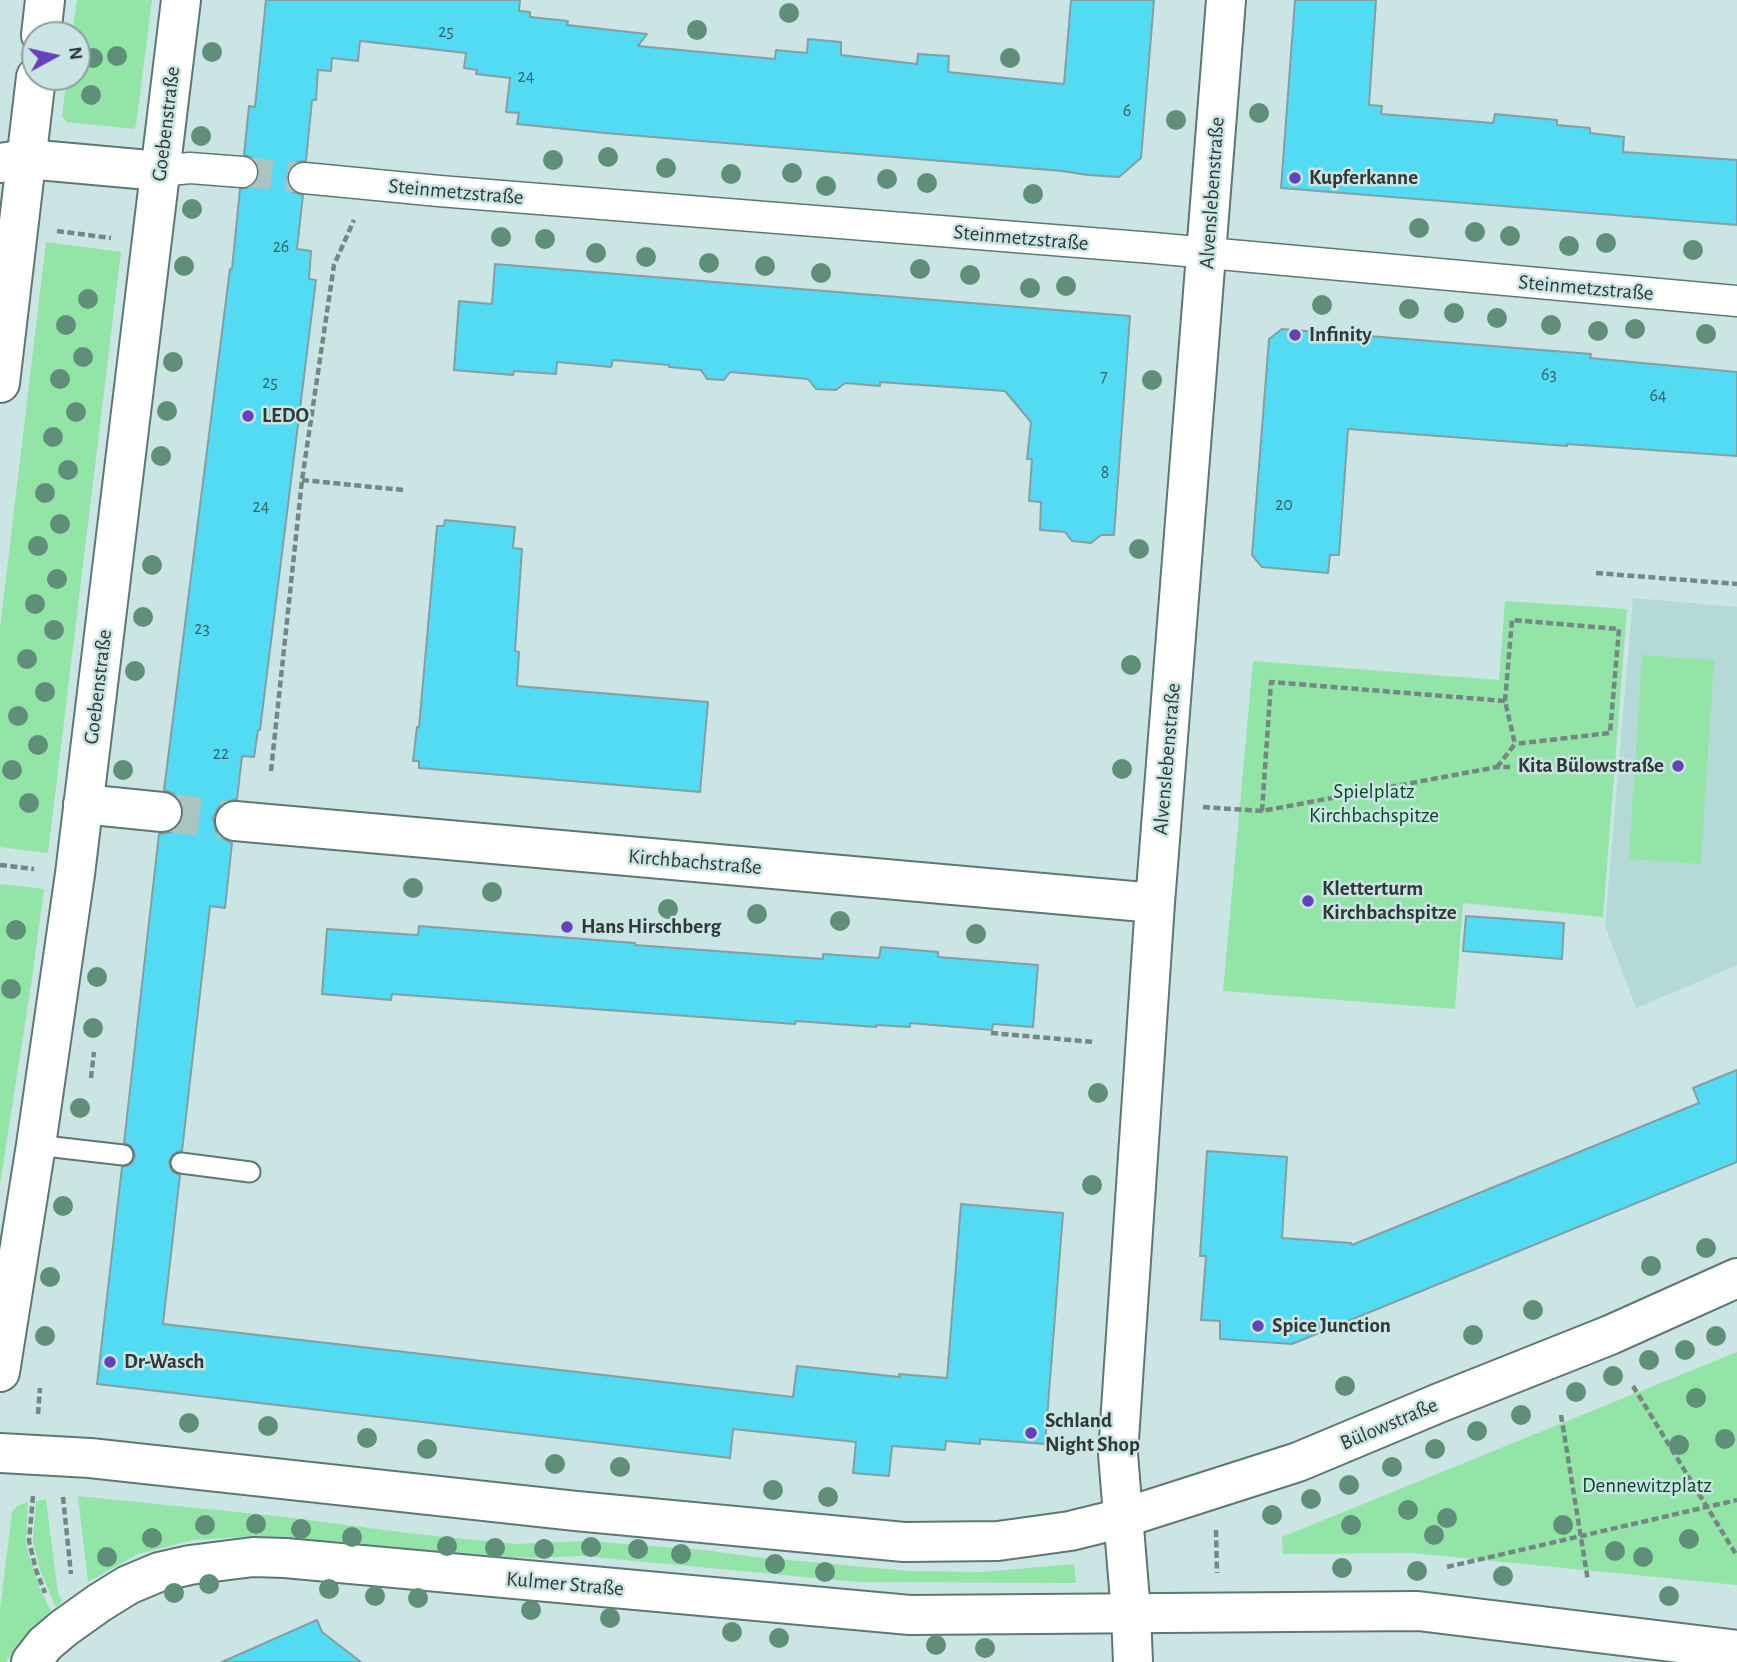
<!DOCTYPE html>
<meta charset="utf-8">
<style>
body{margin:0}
#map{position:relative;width:1737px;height:1662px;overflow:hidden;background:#cae5e3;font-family:"Alegreya Sans",sans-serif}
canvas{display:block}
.north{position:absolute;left:21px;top:21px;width:70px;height:70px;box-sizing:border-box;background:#cae5e3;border:2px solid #8ca09f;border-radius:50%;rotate:82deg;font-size:19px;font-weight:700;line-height:28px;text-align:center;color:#2e3938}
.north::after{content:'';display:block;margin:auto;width:24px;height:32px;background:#6342ba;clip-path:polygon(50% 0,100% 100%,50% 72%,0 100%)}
</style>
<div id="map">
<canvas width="1737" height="1662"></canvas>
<div class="north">N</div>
</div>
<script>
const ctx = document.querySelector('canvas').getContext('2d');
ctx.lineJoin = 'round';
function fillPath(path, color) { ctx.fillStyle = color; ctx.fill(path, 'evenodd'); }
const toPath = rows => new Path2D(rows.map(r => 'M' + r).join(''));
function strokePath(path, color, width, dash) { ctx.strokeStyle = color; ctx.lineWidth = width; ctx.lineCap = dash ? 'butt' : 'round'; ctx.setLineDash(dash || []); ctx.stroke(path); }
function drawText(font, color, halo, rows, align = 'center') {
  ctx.font = font + ' "Alegreya Sans",sans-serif'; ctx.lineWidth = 5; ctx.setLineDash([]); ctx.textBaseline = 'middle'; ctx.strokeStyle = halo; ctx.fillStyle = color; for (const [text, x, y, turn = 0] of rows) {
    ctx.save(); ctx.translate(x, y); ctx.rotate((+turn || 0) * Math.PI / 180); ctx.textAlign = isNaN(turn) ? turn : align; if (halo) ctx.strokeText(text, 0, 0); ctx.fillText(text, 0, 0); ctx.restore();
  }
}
fillPath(toPath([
 [1633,598,1737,607,1737,965,1636,1008,1605,926]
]), '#b5d9d7');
fillPath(toPath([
 [77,0,152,0,136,126,133,129,67,122,62,117,67,77,77,77,77,35,72,35],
 [46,242,121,252,48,853,0,847,0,628],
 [1505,601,1627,609,1603,917,1463,903,1455,1009,1223,991,1253,661,1499,680],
 [1642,655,1714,660,1701,864,1629,859],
 [0,884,44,889,32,979,0,1184],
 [1737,1352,1737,1585,1412,1553,1283,1554,1282,1537],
 [78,1496,285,1517,415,1534,516,1544,587,1541,704,1550,755,1557,909,1571,983,1572,1074,1564,1076,1583,858,1582,582,1556,538,1558,421,1554,244,1537,193,1540,138,1554,88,1582],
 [46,1499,58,1593,62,1601,56,1607,40,1570,33,1541,36,1501],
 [28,1502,26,1542,28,1552,40,1589,51,1611,16,1647,6,1662,0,1662,0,1610,12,1512,17,1506]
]), '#93e4a7');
const building = toPath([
 [266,0,520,0,519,11,530,12,530,17,568,21,567,25,647,34,638,46,775,59,776,50,807,53,808,39,841,42,841,55,917,64,918,54,949,56,948,72,1064,84,1071,0,1154,0,1141,158,1119,177,1088,175,1062,171,605,133,517,124,519,113,506,112,510,78,476,74,477,70,464,68,466,53,360,41,358,61,332,58,331,71,318,70,316,100,312,100,306,161,297,162,290,167,287,177,288,185,293,192,303,195,297,249,311,251,309,279,316,280,260,730,258,730,254,757,242,756,237,799,225,802,218,808,213,818,216,831,222,838,232,843,225,908,210,906,182,1151,177,1152,172,1155,169,1162,170,1167,173,1172,180,1175,163,1324,793,1397,797,1366,900,1377,899,1374,947,1378,961,1204,1063,1213,1045,1444,980,1439,980,1444,946,1441,945,1450,892,1446,889,1476,853,1473,856,1442,733,1429,730,1458,97,1384,122,1167,127,1166,132,1163,135,1156,134,1151,131,1146,124,1143,159,834,172,832,180,824,184,815,182,802,174,794,164,790,230,269,232,269,240,189,250,187,256,182,259,174,257,164,251,157,244,155,249,106,255,107,266,0],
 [1295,0,1376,0,1369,105,1382,106,1381,114,1493,123,1495,114,1557,120,1557,125,1590,128,1590,133,1624,137,1623,152,1737,160,1737,225,1281,188,1295,0],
 [495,264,1130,316,1114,535,1101,535,1091,543,1072,541,1065,532,1040,530,1041,502,1029,501,1032,459,1027,459,1031,422,1005,391,880,382,880,386,845,383,836,390,816,389,808,379,730,372,724,380,707,379,701,370,669,367,669,365,613,360,611,367,557,362,556,374,514,371,513,375,454,370,459,301,492,304,495,264],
 [1282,329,1591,354,1590,358,1737,372,1737,456,1567,444,1567,446,1348,429,1339,555,1330,555,1328,573,1262,567,1252,555,1269,339,1282,329],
 [445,520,515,527,513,548,522,549,515,651,519,652,517,686,708,702,700,792,419,768,419,761,413,761,417,727,419,727,437,526,444,526,445,520],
 [1466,916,1564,923,1562,959,1463,951,1466,916],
 [419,926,635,943,635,945,823,959,823,954,879,958,881,947,938,952,938,957,1038,965,1033,1027,993,1024,992,1030,910,1023,910,1027,876,1025,876,1027,796,1021,795,1024,392,994,391,1000,322,994,327,929,418,935,419,926],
 [1737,1070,1737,1162,1292,1344,1220,1339,1220,1321,1201,1320,1206,1256,1200,1256,1207,1151,1287,1157,1282,1238,1351,1243,1352,1245,1699,1103,1693,1088,1737,1070],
 [317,1620,322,1632,361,1662,222,1662,317,1620]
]);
fillPath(building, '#52dbf3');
strokePath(building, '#859ea3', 2);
strokePath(toPath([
 [242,172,304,178]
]), '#abc3c1', 30, [30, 15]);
strokePath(toPath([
 [162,812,235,821]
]), '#abc3c1', 38, [38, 19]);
const service = toPath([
 [36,1145,123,1155],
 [181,1163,250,1172]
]);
const pedestrian = toPath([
 [160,171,190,168,242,172],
 [304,178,439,191,1153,248,1737,301]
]);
const minor = toPath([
 [0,163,27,159,160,171],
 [83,804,162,812],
 [235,821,1155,903],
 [1133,1662,1131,1613,1118,1454,1155,903,1226,0]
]);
const secondary = toPath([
 [41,35,45,0],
 [0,383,36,77],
 [0,1372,36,1145,75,874,181,0],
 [0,1453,90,1458,576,1511,904,1542,998,1541,1070,1531,1123,1518,1298,1462,1439,1403,1610,1335,1737,1278],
 [31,1662,45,1644,64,1628,99,1603,128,1585,159,1572,190,1565,253,1557,285,1558,910,1615,1418,1611,1737,1650]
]);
strokePath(service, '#5e7775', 23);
strokePath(pedestrian, '#5e7775', 33);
strokePath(minor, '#5e7775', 42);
strokePath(secondary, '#5e7775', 42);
strokePath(toPath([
 [57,231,111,238],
 [302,480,403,490],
 [1596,573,1737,584],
 [1505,701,1512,620,1619,629,1610,733,1515,744],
 [271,771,302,480,334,265,354,220],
 [1203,807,1262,811,1497,767,1510,767],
 [1262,811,1271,682,1505,701,1515,744,1497,767],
 [0,865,34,869],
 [991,1033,1094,1042],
 [91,1078,94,1052],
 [1633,1386,1737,1556],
 [38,1414,40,1388],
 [1561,1415,1588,1581],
 [33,1496,29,1541,36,1570,45,1593],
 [63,1497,71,1574],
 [1216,1530,1217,1573],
 [1447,1567,1737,1500]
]), '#758785', 4.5, [7, 3.5]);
strokePath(service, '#fff', 19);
strokePath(pedestrian, '#fff', 30);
strokePath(minor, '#fff', 38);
strokePath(secondary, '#fff', 38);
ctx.fillStyle = '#5f8f79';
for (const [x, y] of [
 [789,13],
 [697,30],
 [212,52],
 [117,56],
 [93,58],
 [1010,58],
 [91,95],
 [1259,113],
 [1176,120],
 [201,136],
 [608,157],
 [553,160],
 [666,168],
 [792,173],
 [731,174],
 [887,179],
 [927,183],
 [826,186],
 [1033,194],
 [192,209],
 [1419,228],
 [1475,232],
 [1510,236],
 [501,237],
 [545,239],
 [1606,243],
 [1569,246],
 [1693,250],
 [596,253],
 [646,257],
 [709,263],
 [184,266],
 [765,266],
 [920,269],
 [821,273],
 [970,275],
 [1066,286],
 [1030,288],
 [88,299],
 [1322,305],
 [1409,309],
 [1454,313],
 [1497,318],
 [66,325],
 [1551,325],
 [1635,329],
 [1598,331],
 [1706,334],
 [83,357],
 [173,362],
 [60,379],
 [1152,380],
 [167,411],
 [76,412],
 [53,437],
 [161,456],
 [68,470],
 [45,493],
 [60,524],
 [38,546],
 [1139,549],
 [152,565],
 [57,579],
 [35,604],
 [143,617],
 [54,630],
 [27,659],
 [1131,665],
 [135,671],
 [45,692],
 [18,716],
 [38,745],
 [1122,769],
 [12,770],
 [123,770],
 [29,803],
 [413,888],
 [492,892],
 [668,909],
 [757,914],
 [840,921],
 [16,930],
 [976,934],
 [97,977],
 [11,989],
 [93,1028],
 [1098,1093],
 [80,1108],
 [1092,1185],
 [63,1206],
 [1706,1248],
 [1651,1266],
 [50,1277],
 [1533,1310],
 [1473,1335],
 [45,1336],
 [1716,1336],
 [1685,1350],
 [1649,1360],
 [1613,1376],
 [1345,1386],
 [1576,1392],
 [1696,1398],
 [1521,1415],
 [189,1423],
 [268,1426],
 [1477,1431],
 [367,1438],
 [1725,1439],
 [1679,1445],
 [427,1449],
 [1435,1449],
 [555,1464],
 [620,1467],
 [1392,1467],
 [1349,1485],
 [773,1490],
 [828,1497],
 [1311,1499],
 [1408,1510],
 [1272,1515],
 [1447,1518],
 [256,1524],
 [205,1525],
 [1351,1525],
 [1563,1525],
 [301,1529],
 [1434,1535],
 [352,1537],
 [152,1538],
 [1689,1539],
 [447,1546],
 [591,1547],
 [495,1548],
 [544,1549],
 [638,1549],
 [1615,1551],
 [681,1554],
 [107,1557],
 [1643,1557],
 [775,1564],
 [1342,1568],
 [1417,1571],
 [825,1572],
 [1503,1576],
 [209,1584],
 [329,1589],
 [174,1593],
 [375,1596],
 [1669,1596],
 [418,1598],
 [531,1610],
 [610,1618],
 [732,1632],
 [779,1638],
 [936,1645],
 [985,1648]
]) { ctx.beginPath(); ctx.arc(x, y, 10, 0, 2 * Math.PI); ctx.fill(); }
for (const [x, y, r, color] of [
 [1295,178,7,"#6342ba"],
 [1295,335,7,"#6342ba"],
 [248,416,7,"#6342ba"],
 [1678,766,7,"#6342ba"],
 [1308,901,7,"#6342ba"],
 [567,927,7,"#6342ba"],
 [1258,1326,7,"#6342ba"],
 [110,1362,7,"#6342ba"],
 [1031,1433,7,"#6342ba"]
]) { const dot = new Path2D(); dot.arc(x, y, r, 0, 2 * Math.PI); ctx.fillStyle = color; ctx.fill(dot); strokePath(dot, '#cae5e3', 2.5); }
drawText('18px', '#376267', null, [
 ["25",446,32],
 ["24",526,77],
 ["6",1127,111],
 ["26",281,247],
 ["63",1549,375],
 ["7",1104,377],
 ["25",270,383],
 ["64",1658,396],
 ["8",1105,473],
 ["20",1284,505],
 ["24",261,507],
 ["23",202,629],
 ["22",221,754]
]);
drawText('21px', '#2e3938', '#cae5e3', [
 ["Goebenstraße",166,124,-83],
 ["Steinmetzstraße",456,192,5],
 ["Alvenslebenstraße",1212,193,-86],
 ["Steinmetzstraße",1021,238,5],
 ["Steinmetzstraße",1586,288,5],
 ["Goebenstraße",98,687,-83],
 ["Alvenslebenstraße",1167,759,-85],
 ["Kirchbachstraße",695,862,5],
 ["Bülowstraße",1389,1424,-23],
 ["Kulmer Straße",565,1584,5]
]);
drawText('bold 21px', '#2e3938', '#cae5e3', [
 ["Kupferkanne",1309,178],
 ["Infinity",1309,335],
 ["LEDO",262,416],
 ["Kita Bülowstraße",1664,766,"right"],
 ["Kletterturm",1322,889],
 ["Kirchbachspitze",1322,913],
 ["Hans Hirschberg",581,927],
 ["Spice Junction",1272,1326],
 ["Dr-Wasch",124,1362],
 ["Schland",1045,1421],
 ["Night Shop",1045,1445]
], 'left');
drawText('21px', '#074922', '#cae5e3', [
 ["Spielplatz",1374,792],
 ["Kirchbachspitze",1374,816],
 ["Dennewitzplatz",1647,1486]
]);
</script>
